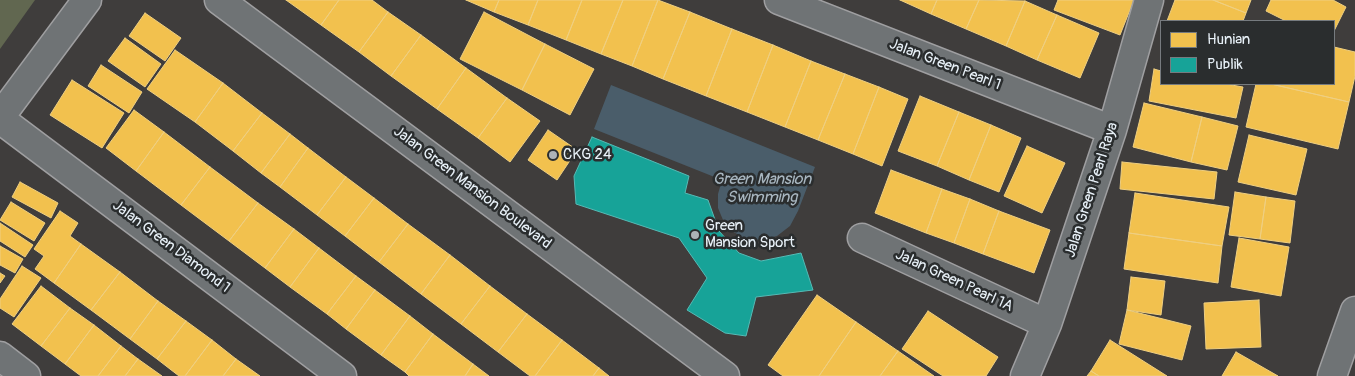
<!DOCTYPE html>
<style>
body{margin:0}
#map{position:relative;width:1355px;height:376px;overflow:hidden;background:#3f3d3c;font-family:Pangolin,sans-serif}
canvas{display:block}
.legend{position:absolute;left:1160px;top:20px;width:175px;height:65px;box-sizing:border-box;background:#2a2d2e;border:1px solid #767b7f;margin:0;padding:6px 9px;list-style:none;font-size:15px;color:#e8f1f8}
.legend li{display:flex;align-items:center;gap:10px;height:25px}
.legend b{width:25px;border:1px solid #767b7f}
</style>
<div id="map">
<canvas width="1355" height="376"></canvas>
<ul class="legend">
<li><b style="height:14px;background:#f2c14e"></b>Hunian</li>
<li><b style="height:14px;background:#17a398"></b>Publik</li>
</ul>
</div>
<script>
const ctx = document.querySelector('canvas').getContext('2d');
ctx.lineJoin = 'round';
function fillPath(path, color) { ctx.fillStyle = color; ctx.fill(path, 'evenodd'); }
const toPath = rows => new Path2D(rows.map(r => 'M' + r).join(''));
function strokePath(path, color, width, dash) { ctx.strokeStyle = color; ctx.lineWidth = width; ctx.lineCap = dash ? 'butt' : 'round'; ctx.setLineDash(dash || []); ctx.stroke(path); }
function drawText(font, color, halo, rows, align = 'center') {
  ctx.font = font + ' Pangolin,sans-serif'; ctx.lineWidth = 5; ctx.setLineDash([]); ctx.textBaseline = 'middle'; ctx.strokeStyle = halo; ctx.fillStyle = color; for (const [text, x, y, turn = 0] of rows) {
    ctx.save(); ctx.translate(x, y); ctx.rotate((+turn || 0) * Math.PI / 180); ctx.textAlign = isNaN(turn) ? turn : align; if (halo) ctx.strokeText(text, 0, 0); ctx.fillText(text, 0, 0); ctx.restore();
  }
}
fillPath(toPath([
 [0,0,35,0,0,49]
]), '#616750');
fillPath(toPath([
 [611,85,815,167,798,211,790,226,777,236,761,240,744,238,732,231,723,220,718,208,718,194,722,180,594,129]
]), '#4a5d6a');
const homes = toPath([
 [286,0,339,0,321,25,286,0],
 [339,0,372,0,388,12,359,52,321,25,339,0],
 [466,0,499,0,494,12,466,0],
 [499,0,538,0,528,25,494,12,499,0],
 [538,0,582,0,566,40,528,25,538,0],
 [582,0,623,0,601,54,566,40,582,0],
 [623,0,658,0,632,66,601,54,623,0],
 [658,0,690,12,663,79,632,66,658,0],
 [900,0,937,0,931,14,900,0],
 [937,0,979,0,966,29,931,14,937,0],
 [979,0,1025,1,1006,46,966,29,979,0],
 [1058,0,1134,0,1120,35,1054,10,1058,0],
 [1175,0,1213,0,1246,13,1243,21,1167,21,1175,0],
 [1213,0,1251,0,1246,13,1213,0],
 [1271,0,1333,0,1346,7,1334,31,1334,21,1286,21,1266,11,1271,0],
 [1025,1,1057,15,1037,60,1006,46,1025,1],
 [388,12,421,35,391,76,359,52,388,12],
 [484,12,545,44,522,90,460,59,484,12],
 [690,12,732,29,706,96,663,79,690,12],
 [145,13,181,38,165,61,129,36,145,13],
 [1057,15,1099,33,1080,78,1037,60,1057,15],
 [732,29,773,45,747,112,706,96,732,29],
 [421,35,466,68,437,109,391,76,421,35],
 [125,38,161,64,145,87,108,61,125,38],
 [545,44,594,69,570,115,522,90,545,44],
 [773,45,811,61,785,127,747,112,773,45],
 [1334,47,1355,52,1355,76,1349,102,1271,84,1334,84,1334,47],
 [175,50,223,83,195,122,147,89,175,50],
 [811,61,845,74,818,140,785,127,811,61],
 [101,65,142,92,129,113,88,86,101,65],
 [466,68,507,98,478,138,437,109,466,68],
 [1154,69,1161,71,1161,84,1226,84,1243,87,1236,118,1149,101,1154,69],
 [845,74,879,87,853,154,818,140,845,74],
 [72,80,124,113,102,148,50,115,72,80],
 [223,83,262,113,233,151,195,122,223,83],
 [1256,84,1271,84,1349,102,1338,149,1246,127,1256,84],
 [879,87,908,99,882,166,853,154,879,87],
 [920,96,959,112,937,166,898,151,920,96],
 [507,98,540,121,510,162,478,138,507,98],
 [1144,103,1202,117,1191,162,1133,147,1144,103],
 [134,110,164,132,136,171,106,148,134,110],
 [959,112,991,125,969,180,937,166,959,112],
 [262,113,290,134,261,173,233,151,262,113],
 [1202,117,1238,126,1227,170,1191,162,1202,117],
 [991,125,1021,138,999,192,969,180,991,125],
 [548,130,577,150,557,180,528,160,548,130],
 [164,132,210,167,181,205,136,171,164,132],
 [290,134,308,148,280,187,261,173,290,134],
 [1249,135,1307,149,1296,195,1238,182,1249,135],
 [1027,146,1065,163,1042,213,1004,196,1027,146],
 [308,148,346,177,317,215,280,187,308,148],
 [1122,162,1217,172,1214,199,1120,189,1122,162],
 [210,167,258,203,229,241,181,205,210,167],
 [891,170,942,189,926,233,875,213,891,170],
 [346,177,374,198,345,236,317,215,346,177],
 [20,182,58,203,51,218,12,197,20,182],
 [942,189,970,199,954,243,926,233,942,189],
 [1235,192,1266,197,1260,239,1229,235,1235,192],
 [1135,193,1229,207,1222,246,1129,233,1135,193],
 [1266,197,1295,201,1290,243,1260,239,1266,197],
 [374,198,408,224,379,262,345,236,374,198],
 [970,199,999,211,983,254,954,243,970,199],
 [11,202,45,223,34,241,0,220,11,202],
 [258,203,294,229,265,268,229,241,258,203],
 [60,211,78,223,70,236,81,244,54,283,35,269,44,256,34,249,60,211],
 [999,211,1050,230,1034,273,983,254,999,211],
 [0,223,33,245,25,257,0,241,0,223],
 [408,224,450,255,421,294,379,262,408,224],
 [294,229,319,248,290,287,265,268,294,229],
 [1129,233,1222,246,1218,283,1124,269,1129,233],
 [1239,238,1289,247,1281,296,1231,287,1239,238],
 [81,244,120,272,91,310,54,283,81,244],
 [0,246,23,259,15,273,0,265,0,246],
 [319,248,356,276,327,314,290,287,319,248],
 [450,255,490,286,461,324,421,294,450,255],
 [22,266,41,278,14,317,0,308,0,299,22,266],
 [120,272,158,301,130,339,91,310,120,272],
 [0,273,5,276,0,283,0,273],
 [356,276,375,290,346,329,327,314,356,276],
 [1131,277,1165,281,1161,315,1127,310,1131,277],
 [41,286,70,308,41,346,12,324,41,286],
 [490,286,527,314,498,352,461,324,490,286],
 [375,290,410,316,381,355,346,329,375,290],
 [817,295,856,322,819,376,783,376,768,365,817,295],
 [1259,300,1261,347,1206,349,1204,303,1259,300],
 [158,301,186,321,157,359,130,339,158,301],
 [70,308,94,325,65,364,41,346,70,308],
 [1127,310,1191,326,1182,360,1119,344,1127,310],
 [928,311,998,357,986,376,943,376,902,349,928,311],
 [527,314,562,340,535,376,530,376,498,352,527,314],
 [410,316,433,334,405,372,381,355,410,316],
 [186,321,212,340,185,376,179,376,157,359,186,321],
 [856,322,898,351,880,376,819,376,856,322],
 [94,325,121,346,98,376,81,376,65,364,94,325],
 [433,334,473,364,465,376,409,376,405,372,433,334],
 [212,340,236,359,223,376,185,376,212,340],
 [562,340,599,368,593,376,535,376,562,340],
 [1110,340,1167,376,1099,376,1091,371,1110,340],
 [121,346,138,359,125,376,98,376,121,346],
 [898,351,934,376,880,376,898,351],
 [1236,352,1278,376,1222,376,1236,352],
 [138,359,162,376,125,376,138,359],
 [236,359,260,376,223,376,236,359],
 [473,364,489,376,465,376,473,364],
 [599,368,609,376,593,376,599,368],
 [1091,371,1099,376,1087,376,1091,371]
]);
fillPath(homes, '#f2c14e');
strokePath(homes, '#efcf81', 1);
const public = toPath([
 [592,137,689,176,685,193,708,200,719,231,739,253,761,261,801,253,813,290,756,297,746,336,725,333,687,310,707,278,679,238,576,204,574,176,592,137]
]);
fillPath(public, '#17a398');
strokePath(public, '#56bab5', 1);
const minor = toPath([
 [219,0,725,376],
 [779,0,1112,130],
 [0,117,87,0],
 [0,119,342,376],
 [862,238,1047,324],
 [0,356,26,376],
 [1025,376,1047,324,1112,130,1149,0],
 [1332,376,1355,311]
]);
strokePath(minor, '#9f9fa1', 31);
strokePath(minor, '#6f7375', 28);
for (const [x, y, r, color] of [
 [553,155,5,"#adb2b6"],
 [695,235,5,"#adb2b6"]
]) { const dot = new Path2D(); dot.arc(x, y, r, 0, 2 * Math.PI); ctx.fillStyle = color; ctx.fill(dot); strokePath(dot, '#2a2d2e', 2); }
drawText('15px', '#e8f1f8', '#2a2d2e', [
 ["Jalan Green Pearl 1",945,65,21],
 ["Jalan Green Mansion Boulevard",472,188,37],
 ["Jalan Green Pearl Raya",1092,190,-72],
 ["Jalan Green Diamond 1",171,247,37],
 ["Jalan Green Pearl 1A",954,281,25]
]);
drawText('15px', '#e8f1f8', '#2a2d2e', [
 ["CKG 24",563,155],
 ["Green",705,226],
 ["Mansion Sport",705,243]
], 'left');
drawText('italic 16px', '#a9b7c1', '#2a2d2e', [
 ["Green Mansion",762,180],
 ["Swimming",762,198]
]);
</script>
